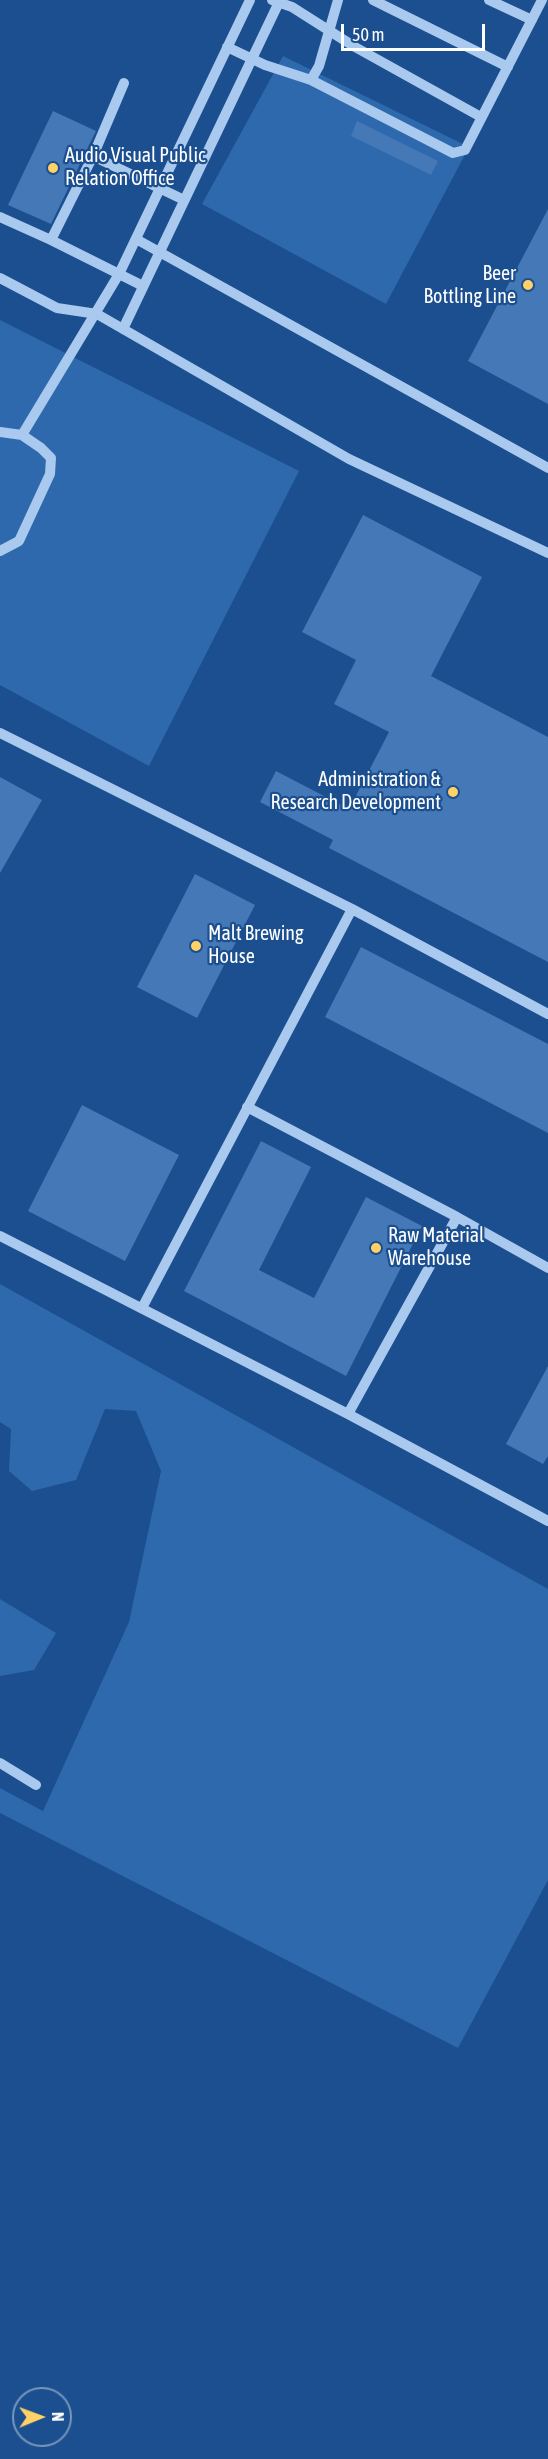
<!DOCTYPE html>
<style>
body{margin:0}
#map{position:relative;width:548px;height:2459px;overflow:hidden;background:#1b4f8f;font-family:"Asap Condensed",sans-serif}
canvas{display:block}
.north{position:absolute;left:12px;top:2387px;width:60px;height:60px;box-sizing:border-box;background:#1b4f8f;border:2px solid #7695bc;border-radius:50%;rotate:89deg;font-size:16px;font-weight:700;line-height:24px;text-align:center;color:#fff}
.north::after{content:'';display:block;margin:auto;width:21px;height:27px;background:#ffd166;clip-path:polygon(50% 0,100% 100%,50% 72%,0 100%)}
.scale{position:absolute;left:341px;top:24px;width:144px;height:27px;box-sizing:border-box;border:3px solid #fff;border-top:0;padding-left:8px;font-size:18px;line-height:21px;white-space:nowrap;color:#fff;-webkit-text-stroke:4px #1b4f8f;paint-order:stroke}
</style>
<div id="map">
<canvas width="548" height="2459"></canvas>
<div class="north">N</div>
<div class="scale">50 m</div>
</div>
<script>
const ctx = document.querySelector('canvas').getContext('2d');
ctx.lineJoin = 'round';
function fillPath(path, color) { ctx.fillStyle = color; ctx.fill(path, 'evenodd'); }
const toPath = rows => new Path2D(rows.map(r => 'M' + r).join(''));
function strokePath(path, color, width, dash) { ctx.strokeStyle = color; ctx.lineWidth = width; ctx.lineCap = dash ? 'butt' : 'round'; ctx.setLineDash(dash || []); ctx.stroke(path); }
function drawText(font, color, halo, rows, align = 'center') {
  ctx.font = font + ' "Asap Condensed",sans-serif'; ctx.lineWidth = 4.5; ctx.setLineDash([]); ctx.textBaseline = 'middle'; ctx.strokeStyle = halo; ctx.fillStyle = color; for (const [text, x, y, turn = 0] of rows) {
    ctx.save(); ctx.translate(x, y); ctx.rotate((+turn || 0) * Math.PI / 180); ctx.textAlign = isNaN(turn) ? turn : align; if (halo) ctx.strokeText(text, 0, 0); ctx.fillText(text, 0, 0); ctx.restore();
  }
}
fillPath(toPath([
 [283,56,469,147,386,304,202,204],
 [0,320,299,471,149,766,0,685],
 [0,1284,548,1589,548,1880,458,2048,0,1813,0,1788,43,1811,129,1622,161,1471,136,1411,105,1409,76,1480,32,1491,9,1471,11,1429,0,1422],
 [0,1599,56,1633,34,1670,0,1676]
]), '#2e69ad');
fillPath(toPath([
 [53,111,96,131,51,224,8,205],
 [357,121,438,161,431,175,351,136],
 [548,209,548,404,468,361],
 [363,515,482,577,431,676,548,737,548,962,329,848,333,840,260,802,276,771,349,809,389,732,334,704,356,660,302,632],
 [0,777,42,800,0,873],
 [195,874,255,905,197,1018,137,987],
 [361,947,548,1044,548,1133,325,1017],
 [82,1105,179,1155,125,1261,28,1211],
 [261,1141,311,1167,259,1270,314,1298,366,1197,422,1226,346,1376,184,1291],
 [548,1366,548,1456,543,1464,506,1444]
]), '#4478b7');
strokePath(toPath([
 [272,0,292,7,355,47,481,117],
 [338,0,319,66,311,80,453,153,465,150,542,0],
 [373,0,508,67],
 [489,0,532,20],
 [227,47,265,65,311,80],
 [93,156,182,199],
 [0,217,51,240,93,156,124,83],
 [136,239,548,468],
 [51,240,143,286],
 [0,278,57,308,97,314,349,459,548,553],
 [123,329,280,0],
 [0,432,22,435,41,448,51,458,50,474,19,541,0,551],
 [22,435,119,274,250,0],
 [0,733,352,909,548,1014],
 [247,1107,457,1217,548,1268],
 [0,1236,348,1414,548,1521],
 [142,1308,352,909],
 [348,1414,457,1217],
 [0,1763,36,1785]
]), '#a9c9ee', 10);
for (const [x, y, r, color] of [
 [53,168,6,"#ffd166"],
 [528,285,6,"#ffd166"],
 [453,792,6,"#ffd166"],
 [196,946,6,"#ffd166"],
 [376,1248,6,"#ffd166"]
]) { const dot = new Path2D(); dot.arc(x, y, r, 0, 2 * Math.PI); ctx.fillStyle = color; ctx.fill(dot); strokePath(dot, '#1b4f8f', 2); }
drawText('20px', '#fff', '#1b4f8f', [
 ["Audio Visual Public",65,156],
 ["Relation Office",65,179],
 ["Beer",516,274,"right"],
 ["Bottling Line",516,297,"right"],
 ["Administration &",441,780,"right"],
 ["Research Development",441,803,"right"],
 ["Malt Brewing",208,934],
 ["House",208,957],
 ["Raw Material",388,1236],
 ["Warehouse",388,1259]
], 'left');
</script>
